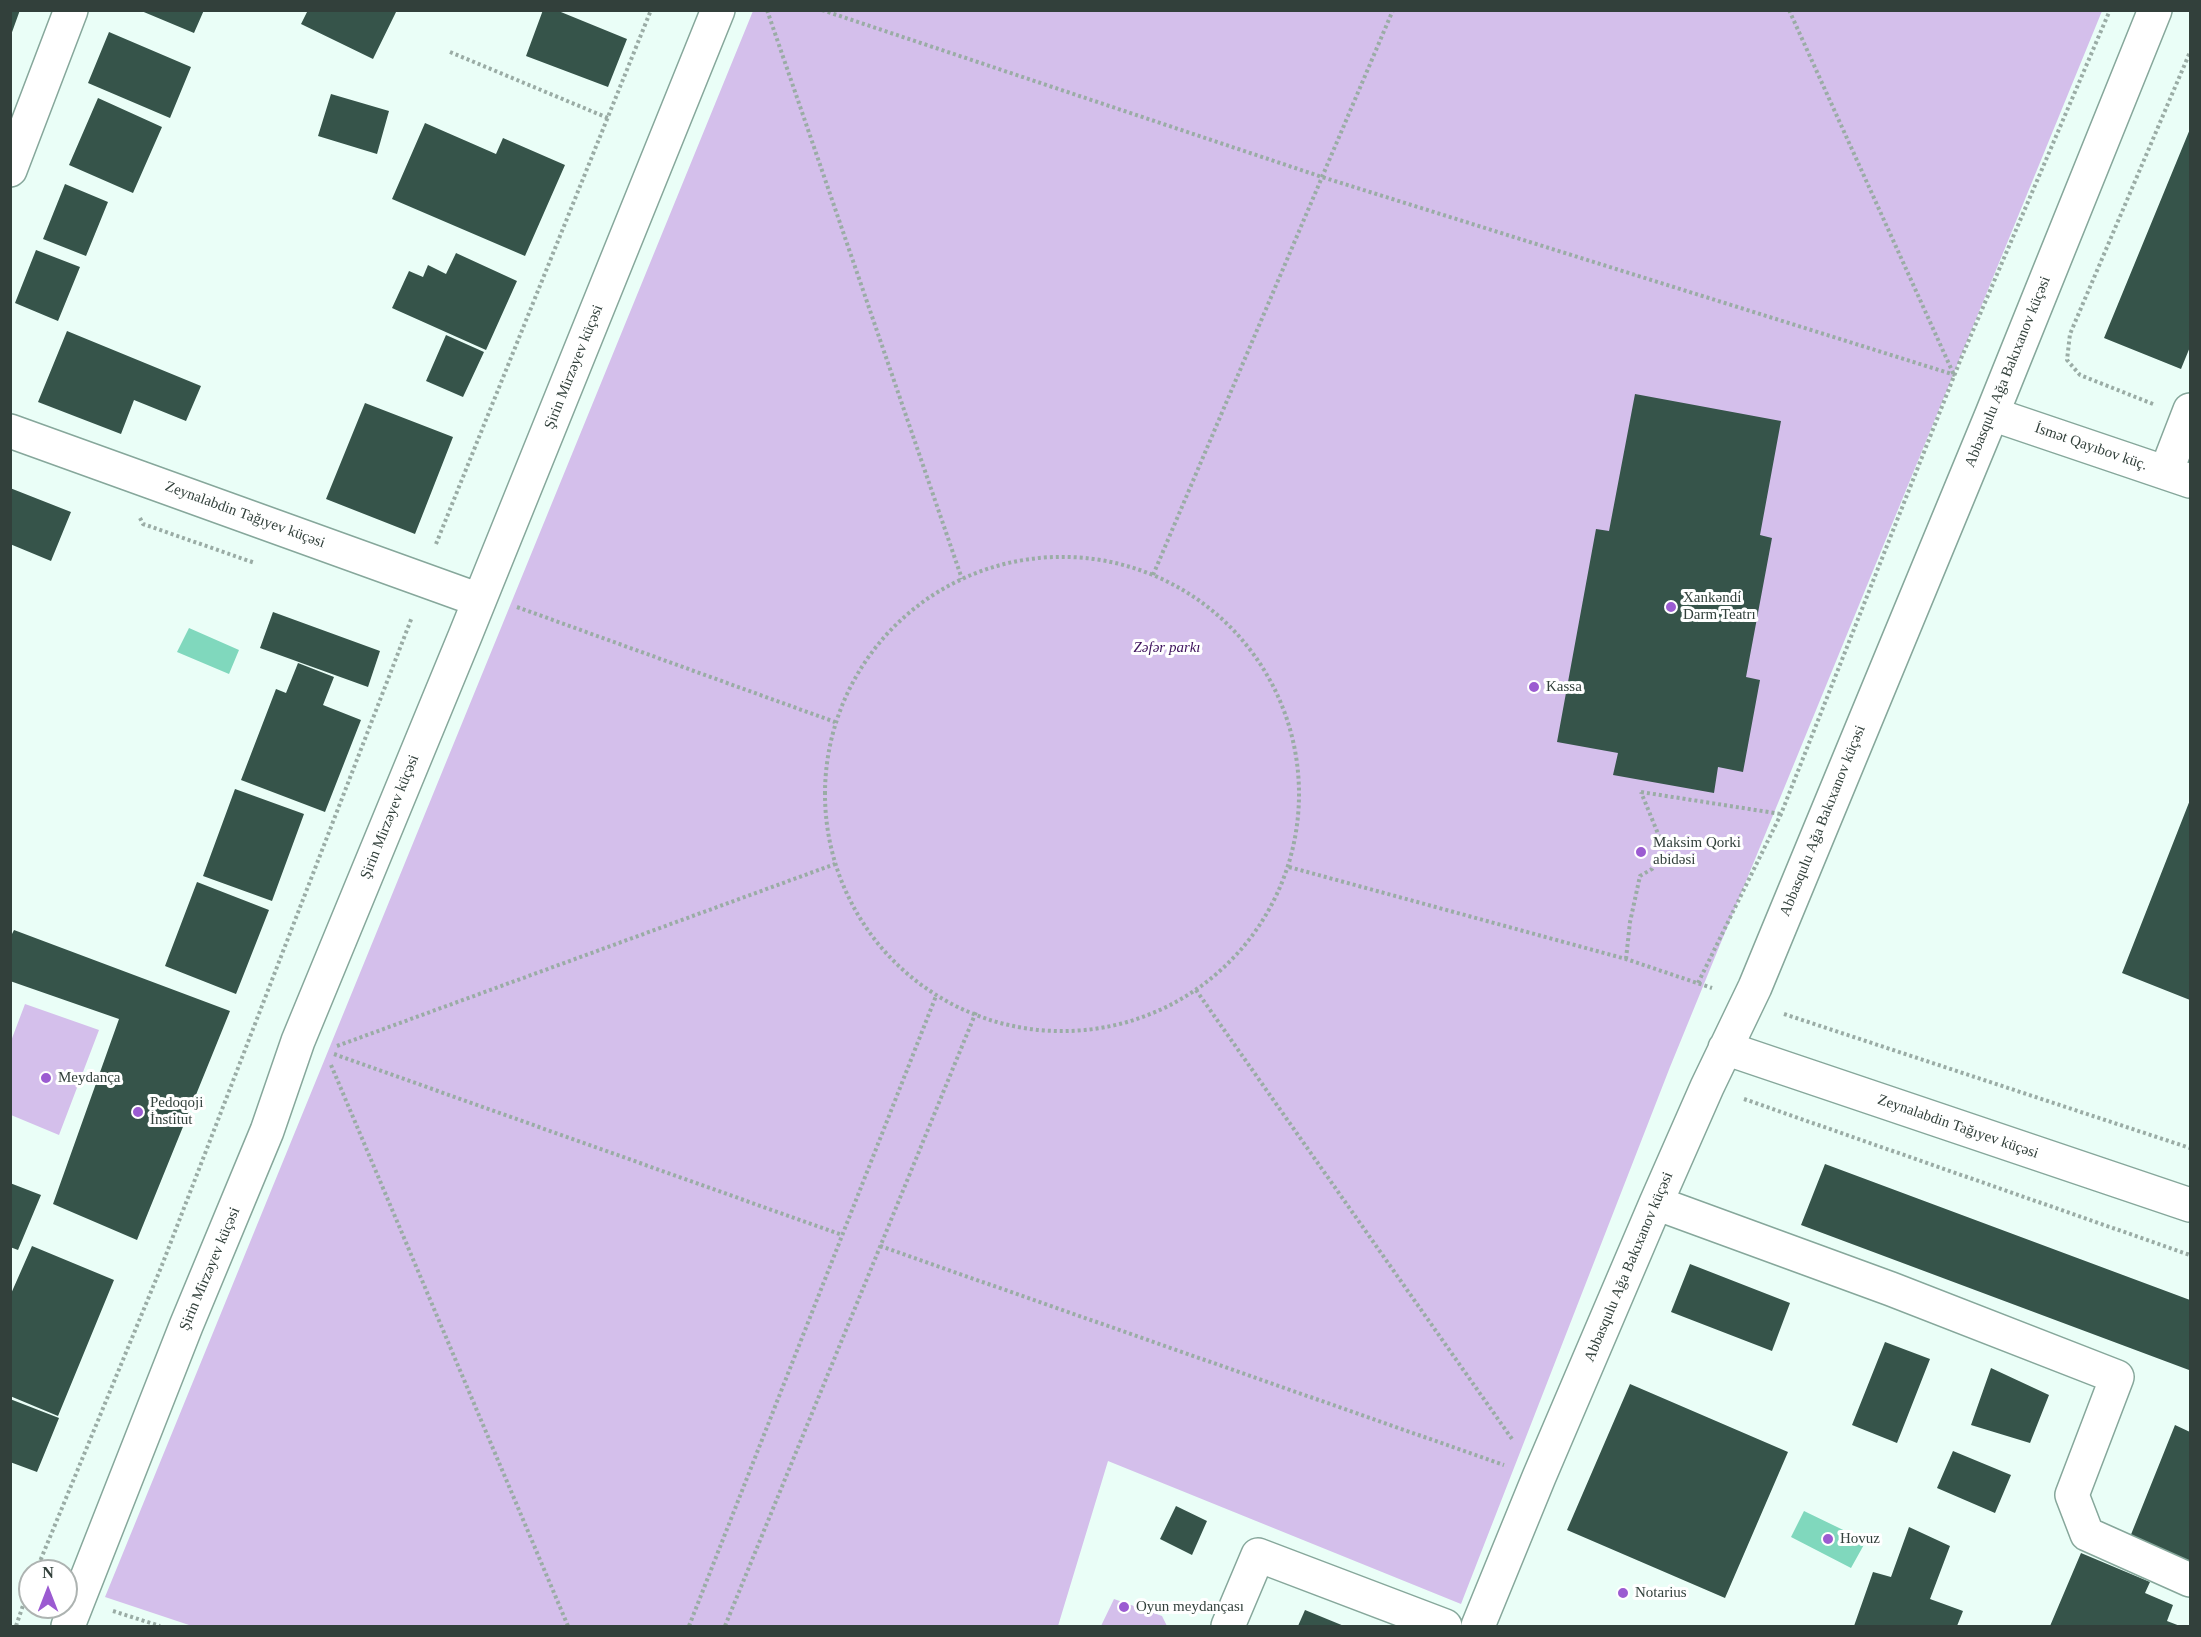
<!DOCTYPE html>
<meta charset="utf-8">
<style>
body{margin:0}
#map{position:relative;width:2201px;height:1637px;overflow:hidden;background:#eafef7;font-family:"Times New Roman",serif}
canvas{display:block}
.frame{position:absolute;inset:0;border:12px solid #32403b;pointer-events:none}
.north{position:absolute;left:18px;top:1559px;width:60px;height:60px;box-sizing:border-box;background:#fff;border:2px solid #adb3b1;border-radius:50%;rotate:0deg;font-size:16px;font-weight:700;line-height:24px;text-align:center;color:#32403b}
.north::after{content:'';display:block;margin:auto;width:21px;height:27px;background:#9b5bd1;clip-path:polygon(50% 0,100% 100%,50% 72%,0 100%)}
</style>
<div id="map">
<canvas width="2201" height="1637"></canvas>
<div class="frame"></div>
<div class="north">N</div>
</div>
<script>
const ctx = document.querySelector('canvas').getContext('2d');
ctx.lineJoin = 'round';
function fillPath(path, color) { ctx.fillStyle = color; ctx.fill(path, 'evenodd'); }
const toPath = rows => new Path2D(rows.map(r => 'M' + r).join(''));
function strokePath(path, color, width, dash) { ctx.strokeStyle = color; ctx.lineWidth = width; ctx.lineCap = dash ? 'butt' : 'round'; ctx.setLineDash(dash || []); ctx.stroke(path); }
function drawText(font, color, halo, rows, align = 'center') {
  ctx.font = font + ' "Times New Roman",serif'; ctx.lineWidth = 6; ctx.setLineDash([]); ctx.textBaseline = 'middle'; ctx.strokeStyle = halo; ctx.fillStyle = color; for (const [text, x, y, turn = 0] of rows) {
    ctx.save(); ctx.translate(x, y); ctx.rotate((+turn || 0) * Math.PI / 180); ctx.textAlign = isNaN(turn) ? turn : align; if (halo) ctx.strokeText(text, 0, 0); ctx.fillText(text, 0, 0); ctx.restore();
  }
}
fillPath(toPath([
 [753,11,2102,11,1670,1067,1461,1604,1108,1461,1058,1626,192,1626,105,1597],
 [25,1004,99,1030,59,1135,11,1115,11,1041],
 [1114,1599,1162,1616,1167,1626,1101,1626]
]), '#d4bfeb');
fillPath(toPath([
 [189,628,239,650,229,674,177,652],
 [1804,1511,1866,1541,1851,1568,1791,1537]
]), '#80d8bd');
fillPath(toPath([
 [10,10,20,10,11,35,10,35],
 [139,10,204,10,194,33],
 [308,10,397,10,373,59,301,24],
 [543,10,556,10,627,39,608,87,526,56],
 [109,32,191,67,170,118,88,83],
 [331,94,389,111,377,154,318,136],
 [98,98,162,127,133,193,69,165],
 [425,123,496,154,503,138,565,165,525,256,392,199],
 [2190,129,2190,347,2181,369,2104,338],
 [65,184,108,202,86,256,43,239],
 [36,250,80,267,58,321,15,303],
 [456,253,517,281,486,350,392,308,409,271,423,277,428,265,446,274],
 [67,331,201,386,186,421,134,400,121,434,38,402],
 [446,335,484,352,463,397,426,381],
 [1635,394,1781,421,1760,535,1772,538,1746,677,1760,680,1743,772,1718,767,1714,793,1613,775,1618,753,1557,742,1596,529,1609,531],
 [365,403,453,437,415,534,326,499],
 [10,488,71,512,51,561,10,544],
 [273,612,380,651,368,687,260,648],
 [298,663,334,677,323,705,361,720,325,812,241,780,276,689,286,693],
 [235,789,304,814,272,901,203,876],
 [2190,800,2190,1000,2122,973],
 [197,882,269,910,236,994,165,966],
 [14,930,230,1011,137,1240,53,1204,119,1019,10,981,10,938],
 [1825,1164,2190,1300,2190,1366,2189,1370,1801,1225],
 [10,1183,41,1195,18,1250,10,1247],
 [32,1246,114,1280,58,1416,10,1396,10,1296],
 [1690,1264,1790,1303,1772,1351,1671,1312],
 [1885,1342,1930,1359,1897,1443,1852,1425],
 [1991,1368,2049,1395,2030,1443,1971,1425],
 [1630,1384,1788,1452,1725,1598,1567,1530],
 [10,1399,59,1418,37,1472,10,1462],
 [2175,1425,2190,1432,2190,1561,2130,1537],
 [1953,1451,2011,1475,1995,1513,1937,1488],
 [1176,1506,1207,1521,1192,1555,1160,1539],
 [1909,1527,1950,1546,1930,1599,1963,1611,1957,1626,1854,1626,1873,1572,1891,1577],
 [2081,1553,2150,1582,2145,1593,2173,1605,2167,1621,2180,1626,2050,1626],
 [1305,1610,1344,1626,1298,1626]
]), '#36544a');
const minor = toPath([
 [10,170,71,10],
 [1992,414,2190,481],
 [10,431,479,600],
 [2166,472,2190,410],
 [1725,1048,2190,1205],
 [1656,1203,1891,1289,2117,1377,2072,1495,2087,1534,2190,1580],
 [68,1626,186,1326,267,1131,298,1041,465,636,718,10],
 [1228,1626,1258,1555,1445,1626],
 [1478,1626,1539,1477,1656,1203,1707,1087,1755,987,1992,414,2155,10]
]);
strokePath(minor, '#86a79b', 36);
strokePath(toPath([
 [767,10,962,579],
 [822,10,1322,177,1955,375],
 [1789,10,1954,375],
 [450,52,608,118],
 [2153,404,2080,375,2067,360,2070,334,2190,52],
 [140,518,143,524,255,563],
 [436,544,651,10],
 '825 794a237 237 0 1 1 474 0a237 237 0 1 1-474 0Z',
 [1153,575,1393,10],
 [517,607,835,722],
 [1641,792,1781,814],
 [1289,867,1626,959,1712,988],
 [1626,959,1630,922,1640,876,1652,869,1661,853,1661,841,1641,792],
 [1698,983,1781,814,1960,361,2110,10],
 [1196,990,1512,1439],
 [1784,1014,2190,1148],
 [337,1046,835,864],
 [334,1054,842,1235],
 [331,1065,568,1626],
 [1744,1099,2190,1255],
 [880,1246,1504,1465],
 [36,1571,162,1265,412,617],
 [113,1611,160,1626],
 [16,1626,30,1585],
 [689,1626,936,996],
 [725,1626,976,1012]
]), '#9aaca5', 4, [3, 3]);
strokePath(minor, '#fff', 33);
for (const [x, y, r, color] of [
 [1671,607,6,"#9b5bd1"],
 [1534,687,6,"#9b5bd1"],
 [1641,852,6,"#9b5bd1"],
 [46,1078,6,"#9b5bd1"],
 [138,1112,6,"#9b5bd1"],
 [1828,1539,6,"#9b5bd1"],
 [1623,1593,6,"#9b5bd1"],
 [1124,1607,6,"#9b5bd1"]
]) { const dot = new Path2D(); dot.arc(x, y, r, 0, 2 * Math.PI); ctx.fillStyle = color; ctx.fill(dot); strokePath(dot, '#fff', 2); }
drawText('15px', '#32403b', '#fff', [
 ["Şirin Mirzəyev küçəsi",574,367,-68],
 ["Abbasqulu Ağa Bakıxanov küçəsi",2008,372,-68],
 ["İsmət Qayıbov küç.",2091,447,19],
 ["Zeynalabdin Tağıyev küçəsi",245,515,20],
 ["Şirin Mirzəyev küçəsi",390,817,-68],
 ["Abbasqulu Ağa Bakıxanov küçəsi",1823,821,-68],
 ["Zeynalabdin Tağıyev küçəsi",1958,1127,19],
 ["Abbasqulu Ağa Bakıxanov küçəsi",1629,1267,-67],
 ["Şirin Mirzəyev küçəsi",210,1269,-67]
]);
drawText('15px', '#32403b', '#fff', [
 ["Xankəndi",1683,598],
 ["Darm Teatrı",1683,615],
 ["Kassa",1546,687],
 ["Maksim Qorki",1653,843],
 ["abidəsi",1653,860],
 ["Meydança",58,1078],
 ["Pedoqoji",150,1103],
 ["İnstitut",150,1120],
 ["Hovuz",1840,1539],
 ["Notarius",1635,1593],
 ["Oyun meydançası",1136,1607]
], 'left');
drawText('italic 15px', '#3e135c', '#fff', [
 ["Zəfər parkı",1167,648]
]);
</script>
